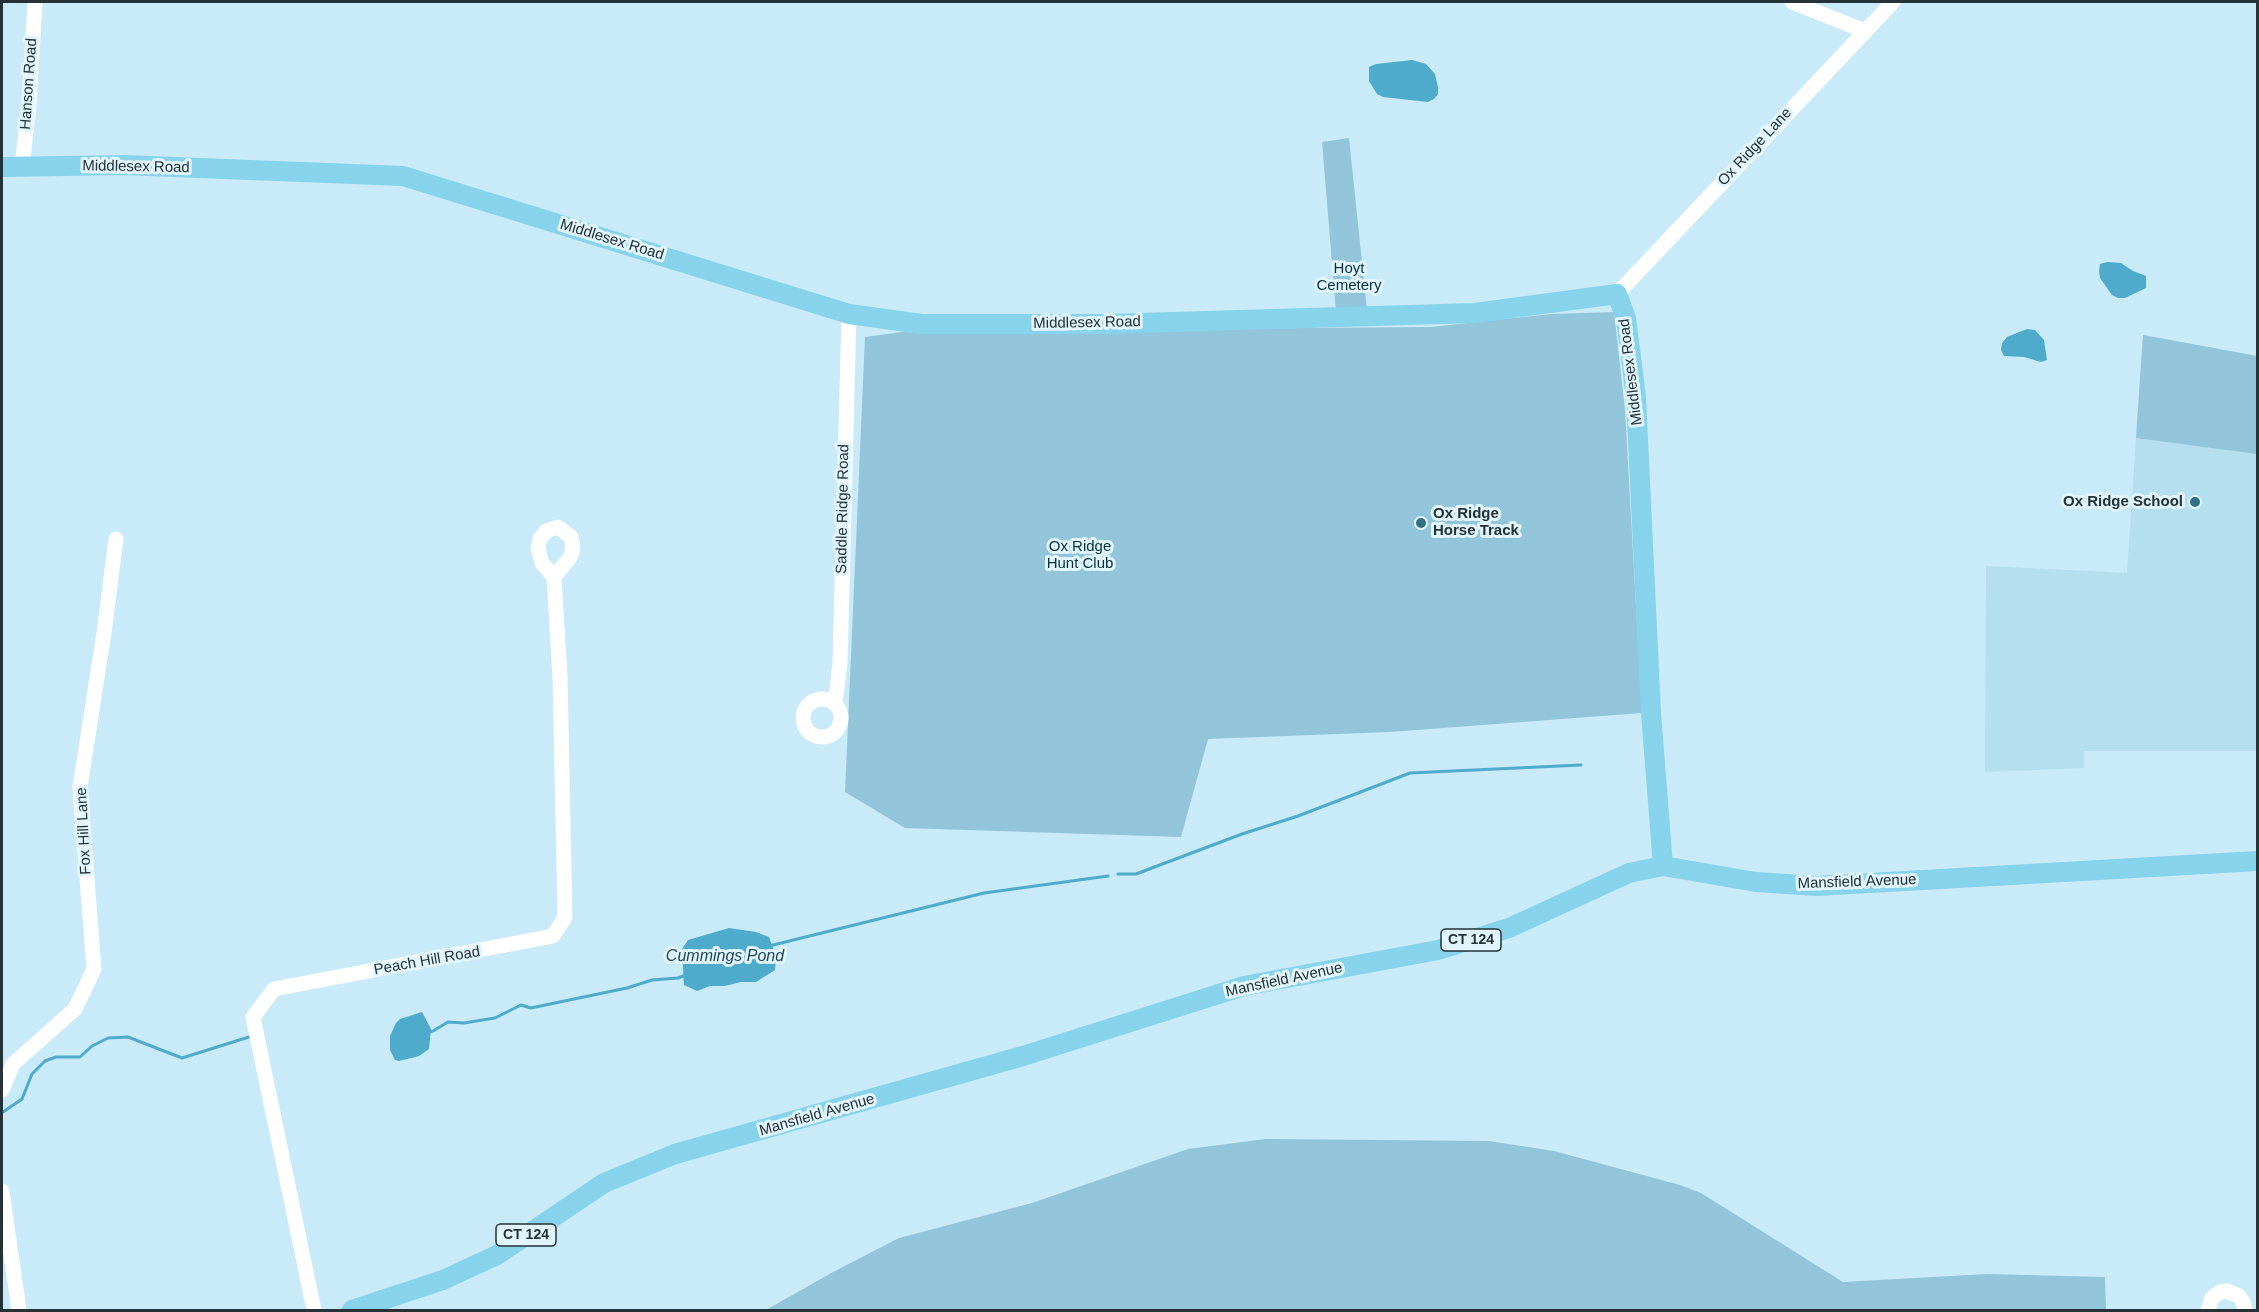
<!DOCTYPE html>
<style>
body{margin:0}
#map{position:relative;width:2259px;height:1312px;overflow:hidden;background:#c9eaf8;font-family:Helvetica,sans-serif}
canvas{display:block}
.frame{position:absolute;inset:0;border:3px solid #253237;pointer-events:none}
</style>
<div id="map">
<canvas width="2259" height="1312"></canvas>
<div class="frame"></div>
</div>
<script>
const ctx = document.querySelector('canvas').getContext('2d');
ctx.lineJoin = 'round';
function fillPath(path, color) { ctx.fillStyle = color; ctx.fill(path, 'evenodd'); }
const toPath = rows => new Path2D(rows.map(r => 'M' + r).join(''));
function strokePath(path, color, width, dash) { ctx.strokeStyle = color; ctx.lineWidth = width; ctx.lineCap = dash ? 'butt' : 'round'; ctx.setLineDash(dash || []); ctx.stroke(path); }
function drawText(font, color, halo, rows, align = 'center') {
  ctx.font = font + ' Helvetica,sans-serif'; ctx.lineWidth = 6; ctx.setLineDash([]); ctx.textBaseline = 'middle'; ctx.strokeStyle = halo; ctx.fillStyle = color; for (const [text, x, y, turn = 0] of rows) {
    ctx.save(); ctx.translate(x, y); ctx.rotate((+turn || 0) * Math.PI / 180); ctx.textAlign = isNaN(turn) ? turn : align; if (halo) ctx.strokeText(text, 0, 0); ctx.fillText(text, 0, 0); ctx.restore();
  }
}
fillPath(toPath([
 [2143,335,2257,356,2257,751,2084,751,2084,768,1985,772,1986,566,2127,573]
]), '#b5deef');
fillPath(toPath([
 [1349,138,1367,310,1336,311,1322,142],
 [1614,312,1625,410,1642,713,1390,732,1208,739,1181,837,905,828,845,792,865,337,910,331,1431,327,1551,314],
 [2143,335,2257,356,2257,454,2136,438],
 [1266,1139,1489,1141,1554,1151,1680,1185,1701,1193,1843,1282,1987,1274,2105,1277,2106,1310,766,1310,833,1272,899,1238,1032,1203,1188,1149]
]), '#92c5da');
fillPath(toPath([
 [1412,60,1426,64,1435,74,1438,87,1438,94,1434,99,1428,102,1383,97,1377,94,1369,81,1369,67,1376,64],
 [2107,262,2121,263,2133,271,2146,276,2146,288,2125,298,2118,298,2112,295,2100,278,2099,271,2100,264],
 [2027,329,2035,330,2044,340,2047,360,2041,362,2024,357,2004,356,2001,350,2002,343,2007,337],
 [729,928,756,932,769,937,776,956,775,970,756,982,741,982,725,986,710,986,697,991,684,985,682,949,688,940],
 [422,1012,431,1029,429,1049,419,1056,399,1061,395,1060,390,1050,390,1036,396,1023,400,1019]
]), '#4fabcc');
strokePath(toPath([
 [1118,874,1136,874,1242,834,1298,816,1410,773,1581,765],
 [769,946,984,893,1108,876],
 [428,1032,433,1031,448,1022,464,1023,495,1018,521,1005,531,1008,627,988,652,980,678,978,686,975],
 [3,1112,22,1099,32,1074,45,1061,56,1057,80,1057,92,1046,108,1038,128,1037,182,1058,249,1037]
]), '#4fabcc', 3);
strokePath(toPath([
 [1792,2,1865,31],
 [22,167,29,105,35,2],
 [1617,294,1893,2],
 '803 718a19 19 0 1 1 38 0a19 19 0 1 1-38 0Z',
 [835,703,840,664,849,314],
 [2,1090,13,1064,75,1009,94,969,80,787,104,633,116,539],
 [2,1191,19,1310],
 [314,1310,253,1017,274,989,553,936,565,917,560,677,554,577,542,563,538,548,540,539,546,531,558,527,571,537,573,547,571,556,554,577],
 [2208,1310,2212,1298,2220,1292,2227,1291,2239,1296,2243,1302,2245,1310]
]), '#fff', 15);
strokePath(toPath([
 [2,167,123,165,403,176,849,314,921,324,1106,324,1475,313,1617,294,1626,318,1636,397,1651,713,1663,866],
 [352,1310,443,1280,497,1255,604,1183,675,1154,1023,1056,1244,986,1438,950,1509,928,1629,873,1663,866,1756,882,1817,886,2258,861]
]), '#86d3eb', 20);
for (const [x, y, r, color] of [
 [2195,502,6,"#327086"],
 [1421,523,6,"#327086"]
]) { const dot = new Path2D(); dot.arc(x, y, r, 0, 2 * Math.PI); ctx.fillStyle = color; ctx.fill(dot); strokePath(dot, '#e1f5fd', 2); }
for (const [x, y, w] of [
 [1471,940,60],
 [526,1235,60]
]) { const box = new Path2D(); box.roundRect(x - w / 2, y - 11, w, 22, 4.5); ctx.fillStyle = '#e1f5fd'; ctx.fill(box); strokePath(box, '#253237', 1.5); }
drawText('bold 14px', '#253237', null, [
 ["CT 124",1471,940],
 ["CT 124",526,1235]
]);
drawText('15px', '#253237', '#e1f5fd', [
 ["Hanson Road",29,84,-86],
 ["Ox Ridge Lane",1755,147,-47],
 ["Middlesex Road",136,167,1],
 ["Middlesex Road",612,240,17],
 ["Middlesex Road",1087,323,-1],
 ["Middlesex Road",1631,372,-97],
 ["Saddle Ridge Road",843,509,-89],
 ["Fox Hill Lane",84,831,-93],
 ["Mansfield Avenue",1857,882,-2],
 ["Peach Hill Road",427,961,-10],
 ["Mansfield Avenue",1284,980,-12],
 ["Mansfield Avenue",817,1115,-16]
]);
drawText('15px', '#05313f', '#e1f5fd', [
 ["Hoyt",1349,269],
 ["Cemetery",1349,286],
 ["Ox Ridge",1080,547],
 ["Hunt Club",1080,564]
]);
drawText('bold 15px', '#253237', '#e1f5fd', [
 ["Ox Ridge School",2183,502],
 ["Ox Ridge",1433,514,"left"],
 ["Horse Track",1433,531,"left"]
], 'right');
drawText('italic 16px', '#1f4756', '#e1f5fd', [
 ["Cummings Pond",725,957]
]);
</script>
